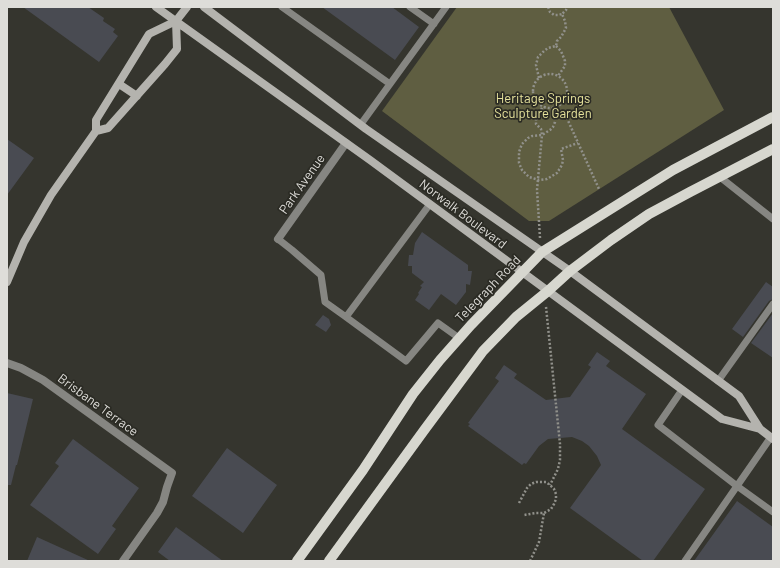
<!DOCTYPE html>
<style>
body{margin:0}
#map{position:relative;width:780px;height:568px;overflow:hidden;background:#35352e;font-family:Barlow,sans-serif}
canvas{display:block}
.frame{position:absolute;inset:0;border:8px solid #deddd9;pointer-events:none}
</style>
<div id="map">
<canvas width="780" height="568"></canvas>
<div class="frame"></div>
</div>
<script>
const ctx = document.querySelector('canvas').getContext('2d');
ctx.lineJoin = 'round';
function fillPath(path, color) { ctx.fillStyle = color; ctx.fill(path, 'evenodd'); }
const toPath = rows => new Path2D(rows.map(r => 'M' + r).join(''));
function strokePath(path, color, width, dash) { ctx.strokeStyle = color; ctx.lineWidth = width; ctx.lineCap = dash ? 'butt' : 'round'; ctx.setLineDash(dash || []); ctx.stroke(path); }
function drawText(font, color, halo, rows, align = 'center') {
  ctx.font = font + ' Barlow,sans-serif'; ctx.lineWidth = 3.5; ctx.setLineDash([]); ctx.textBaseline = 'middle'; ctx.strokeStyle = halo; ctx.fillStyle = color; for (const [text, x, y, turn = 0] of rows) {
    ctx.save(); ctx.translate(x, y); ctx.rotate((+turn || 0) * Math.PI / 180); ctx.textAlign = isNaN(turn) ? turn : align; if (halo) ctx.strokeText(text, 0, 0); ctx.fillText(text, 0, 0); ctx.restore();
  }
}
fillPath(toPath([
 [457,7,669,7,724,110,549,221,529,221,382,111]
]), '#5f5e41');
fillPath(toPath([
 [23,7,88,7,104,18,103,21,115,29,113,32,118,36,99,62],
 [322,7,392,7,419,27,395,60],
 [7,139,34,158,7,195],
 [422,232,468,265,468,271,472,271,470,285,466,284,466,292,456,305,441,294,429,310,415,300,419,294,418,293,422,287,420,286,424,282,412,273,412,266,408,266,409,255,413,255,415,243],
 [766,282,773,287,773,299,769,301,743,337,732,329],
 [773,313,773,358,751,343],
 [323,315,329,319,331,325,326,332,315,325],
 [597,352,610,361,606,366,646,394,622,429,705,489,653,561,643,561,570,508,601,465,597,456,589,446,582,441,572,437,548,439,539,446,526,464,524,463,522,465,468,426,470,424,468,423,499,381,495,378,504,365,517,374,514,378,546,400,570,397,591,367,588,365],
 [7,393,33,399,17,465,16,465,11,485,7,485],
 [73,439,139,488,112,526,116,529,98,554,30,505,59,466,55,463],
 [227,448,277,485,243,533,192,496],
 [737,501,773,527,773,561,694,561],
 [176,527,223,561,170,561,158,552],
 [37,537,90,561,27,561]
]), '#494b52');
strokePath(toPath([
 [548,7,550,12,554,15,558,15,562,14],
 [556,46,561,51,565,61,565,66,558,76],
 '533 91a17 17 0 1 1 34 0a17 17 0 1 1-34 0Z',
 [539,78,536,65,538,57,544,51,548,48,556,46,557,41,561,37,566,28,565,21,562,14,566,10,567,7],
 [556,106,555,122,553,127,550,130,542,135,532,136,528,138,522,144,519,152,519,163,522,170,529,177,539,180,547,179,557,173,562,165,563,160,561,149,578,143],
 [565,114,599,189],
 [540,238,537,190,542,135,541,129,536,124,536,120,543,106],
 [546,307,560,444,560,460,558,469,550,485],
 [519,503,527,488,531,484,536,482,546,482,550,485,554,489,556,494,556,499,554,504,551,509,544,513,536,513,524,515],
 [530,561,539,542,544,513]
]), '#91918b', 2.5, [2, 2]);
strokePath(toPath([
 [282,7,390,84,446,7],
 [410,7,434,24],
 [361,124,390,84],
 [720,177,773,219],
 [278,239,292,250,321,275,325,302,346,317,430,204],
 [346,317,406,361,438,323,459,338],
 [718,381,773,304],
 [682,390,658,425,737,486,773,512],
 [685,561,771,437]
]), '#868682', 7);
strokePath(toPath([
 [278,239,346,143],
 [7,363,21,368,43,380,172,473,167,487,163,502,157,513,123,561]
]), '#868682', 8);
strokePath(toPath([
 [156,7,370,160,722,419,760,429,773,439],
 [204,7,366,129,570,271,739,396,760,429],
 [119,84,137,96],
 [96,131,108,128,165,64,177,49,176,21],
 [7,282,24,242,51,195,96,131,96,120,149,34,176,21,187,7]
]), '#b4b3ae', 8);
strokePath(toPath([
 [297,561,363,470,413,394,440,360,471,325,542,252,673,170,773,117],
 [329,561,425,429,483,351,516,317,548,291,570,271,611,240,649,214,690,192,773,149]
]), '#d7d7cf', 10);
drawText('13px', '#e6e29c', '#2b2b24', [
 ["Heritage Springs",543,99],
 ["Sculpture Garden",543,114]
]);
drawText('13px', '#deddd9', '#2b2b24', [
 ["Park Avenue",302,184,-55],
 ["Norwalk Boulevard",463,214,37],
 ["Telegraph Road",488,289,-46],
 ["Brisbane Terrace",98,405,36]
]);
</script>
